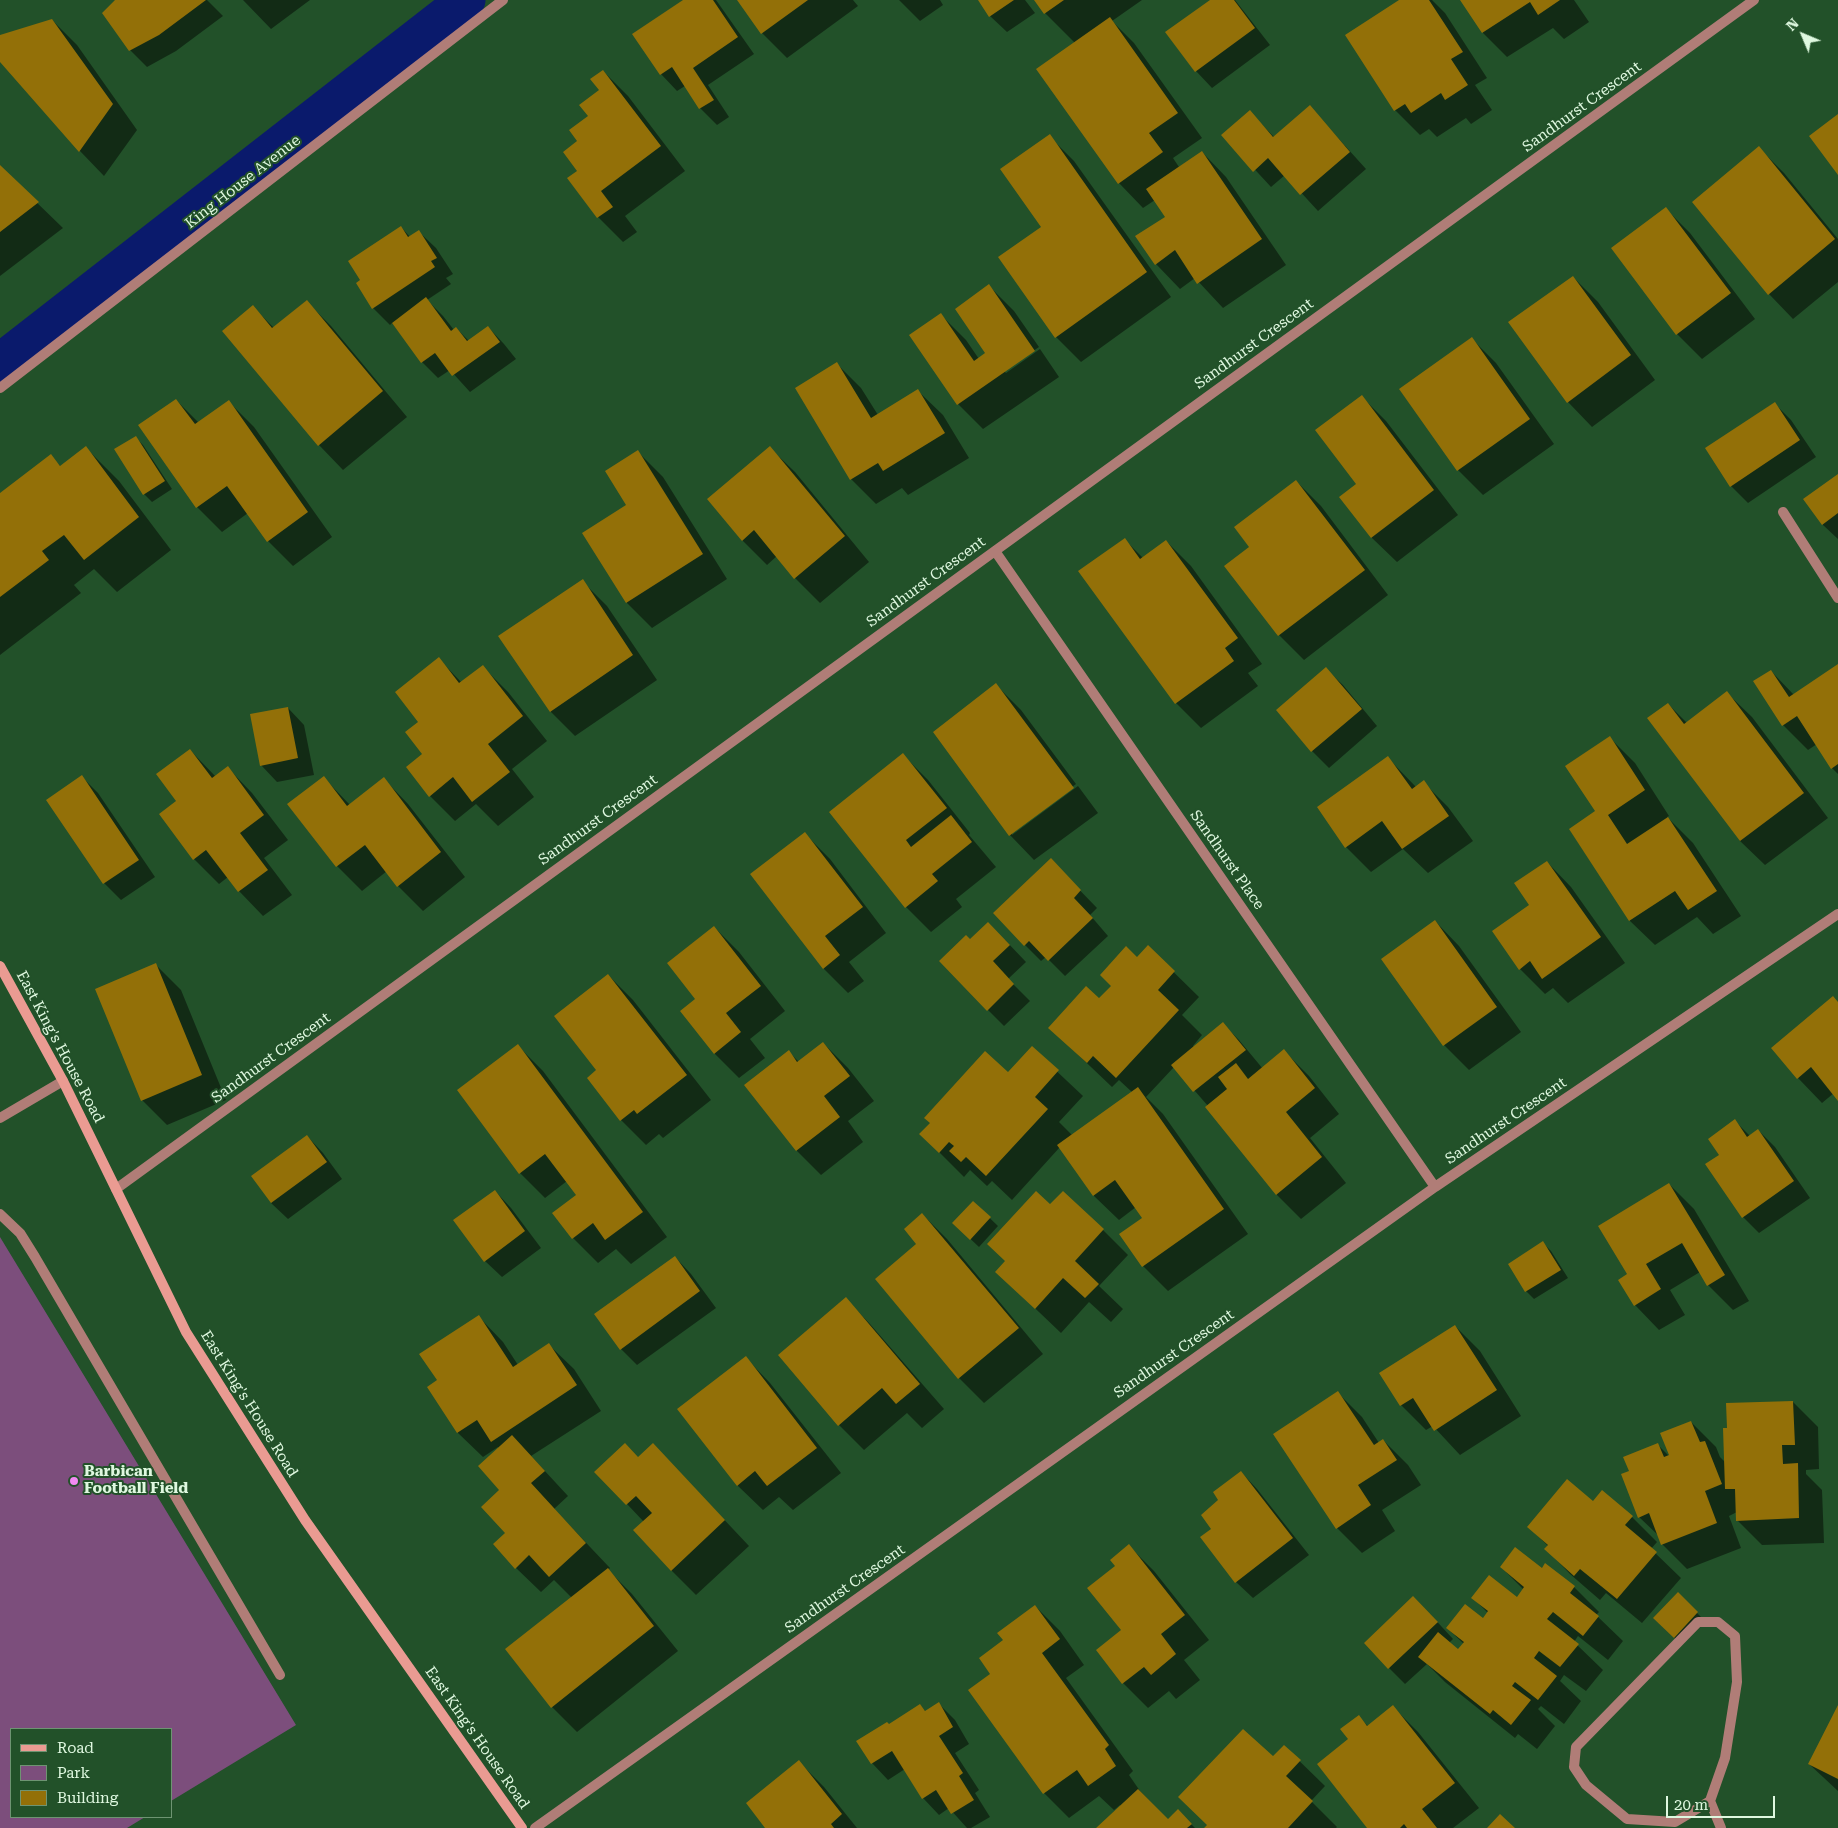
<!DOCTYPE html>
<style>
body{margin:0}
#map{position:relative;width:1838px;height:1828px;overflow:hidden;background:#225129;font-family:"Roboto Serif",serif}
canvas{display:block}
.legend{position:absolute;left:10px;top:1728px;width:162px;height:90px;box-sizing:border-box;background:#225129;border:1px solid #6e9472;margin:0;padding:6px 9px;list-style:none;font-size:15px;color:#dff8e0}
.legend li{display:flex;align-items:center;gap:10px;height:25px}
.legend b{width:25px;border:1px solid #6e9472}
.north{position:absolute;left:1778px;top:10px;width:50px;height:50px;-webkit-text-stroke:4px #225129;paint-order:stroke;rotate:315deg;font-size:14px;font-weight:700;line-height:20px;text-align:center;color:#dff8e0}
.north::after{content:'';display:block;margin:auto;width:18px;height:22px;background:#dff8e0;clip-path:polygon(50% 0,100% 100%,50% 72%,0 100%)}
.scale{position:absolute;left:1666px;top:1796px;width:109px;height:22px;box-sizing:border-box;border:2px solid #dff8e0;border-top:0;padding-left:6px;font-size:15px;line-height:18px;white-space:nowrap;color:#dff8e0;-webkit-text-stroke:4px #225129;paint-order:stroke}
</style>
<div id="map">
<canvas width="1838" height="1828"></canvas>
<ul class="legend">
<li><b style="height:6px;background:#ea9b92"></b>Road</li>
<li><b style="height:14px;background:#7c4e7c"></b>Park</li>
<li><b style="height:14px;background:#937008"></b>Building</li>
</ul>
<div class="north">N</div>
<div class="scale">20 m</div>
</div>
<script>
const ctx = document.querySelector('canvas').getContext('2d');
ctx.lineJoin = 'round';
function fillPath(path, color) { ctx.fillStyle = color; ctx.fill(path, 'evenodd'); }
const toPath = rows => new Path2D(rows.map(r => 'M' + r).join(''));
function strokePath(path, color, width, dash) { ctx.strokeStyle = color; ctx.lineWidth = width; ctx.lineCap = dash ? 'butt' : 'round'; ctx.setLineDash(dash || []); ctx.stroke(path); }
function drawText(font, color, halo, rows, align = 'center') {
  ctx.font = font + ' "Roboto Serif",serif'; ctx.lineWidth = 4; ctx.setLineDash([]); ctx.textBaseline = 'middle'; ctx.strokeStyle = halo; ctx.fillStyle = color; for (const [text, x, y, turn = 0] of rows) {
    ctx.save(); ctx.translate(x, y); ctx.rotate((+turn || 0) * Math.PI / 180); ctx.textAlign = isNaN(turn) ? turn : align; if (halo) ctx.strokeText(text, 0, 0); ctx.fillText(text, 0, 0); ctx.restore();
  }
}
fillPath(toPath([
 [0,1237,296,1725,171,1801,171,1729,11,1729,11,1817,145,1817,127,1828,0,1828]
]), '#7c4e7c');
fillPath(toPath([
 [117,0,207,0,223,16,176,51,147,67,130,50],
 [243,0,310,0,271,29],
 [685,0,716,0,754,54,708,85,729,117,717,125,700,108,685,86,677,91,661,74],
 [738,0,853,0,858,6,787,58,762,33],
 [899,0,940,0,943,5,920,21],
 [979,0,1025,0,1035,13,1007,32,990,16],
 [1036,0,1142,0,1112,21,1134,43,1202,138,1173,158,1179,167,1202,152,1226,177,1286,265,1223,308,1195,278,1180,289,1156,264,1167,217,1155,200,1143,208,1119,183,1075,43,1045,13],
 [1212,0,1235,0,1270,45,1212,88,1196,71],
 [1401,0,1432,0,1445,13,1487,78,1475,85,1492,110,1471,124,1466,118,1437,137,1429,129,1420,135,1395,110],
 [1462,0,1574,0,1589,22,1564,39,1553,28,1507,57,1483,33],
 [52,20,77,45,137,130,104,176,80,151,0,60,0,37],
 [603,71,628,96,685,171,625,216,637,232,623,242,598,217,579,171,579,141,600,90],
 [1310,107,1366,169,1318,211,1285,175,1271,187,1223,135,1250,112,1274,137],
 [1049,136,1074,161,1171,297,1081,362,1056,337,1043,227],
 [1759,148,1784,173,1838,239,1838,282,1793,319,1769,294],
 [0,167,63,228,0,276],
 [1666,209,1690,233,1755,319,1702,359,1677,334],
 [401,227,410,237,419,232,436,248,453,274,446,278,451,284,427,300,443,316,454,330,456,328,469,341,488,327,504,344,516,359,470,392,450,370,438,378,422,362,392,323,390,325,373,308],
 [1573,277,1598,302,1655,380,1592,427,1568,402],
 [989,286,1014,311,1039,347,1004,371,1006,373,1040,349,1059,377,983,429,958,404,941,315,966,340,979,359,987,354],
 [306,301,331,326,407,417,343,470,319,445,253,307,274,328],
 [1471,338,1496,363,1554,444,1483,495,1458,470,1400,390],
 [836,363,861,388,878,415,918,391,943,415,969,458,908,495,902,488,876,504,851,479],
 [1361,396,1386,421,1458,515,1397,562,1372,538,1341,497,1358,484],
 [176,400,199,423,229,402,254,427,332,537,293,566,268,541,248,513,222,532,197,507],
 [1774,403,1791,420,1816,457,1748,503,1731,486,1707,448],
 [135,437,143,445,172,489,152,502,144,494],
 [86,448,119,481,171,550,117,592,94,569,74,585,81,593,0,655,0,494,51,456,61,467],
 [770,448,795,472,869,562,820,603,795,578,777,556,767,565,742,540],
 [638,452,663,477,727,579,652,628,627,603,583,533,627,506],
 [1838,475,1838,539,1823,525,1805,499],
 [1296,481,1321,506,1388,595,1304,660,1279,635,1226,566,1251,548],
 [1124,539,1143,558,1166,541,1191,566,1262,664,1248,673,1258,686,1201,728,1176,703,1080,571],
 [582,581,607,606,657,680,575,736,550,711],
 [439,659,462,683,483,667,508,692,547,741,512,769,534,797,498,826,476,804,455,821,430,796,424,754],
 [1838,665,1838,774,1832,768,1817,744,1808,750,1783,725,1754,681,1771,671,1794,695],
 [1326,669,1343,685,1377,726,1329,768,1312,751,1277,710],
 [996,685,1021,710,1076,784,1012,832,1012,835,1078,786,1098,813,1034,860,1010,835],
 [1727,693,1752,717,1828,818,1765,865,1740,841,1668,704,1687,723],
 [288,708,304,725,314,775,277,782,261,765],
 [1610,738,1635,763,1669,816,1667,817,1693,843,1741,916,1713,934,1697,917,1655,945,1630,921,1570,830,1597,812],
 [190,750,216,777,228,768,252,793,288,840,264,858,292,895,263,916,239,891,228,877,219,884,194,859,178,801],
 [903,755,928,780,970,833,969,835,996,867,956,899,962,907,931,932,906,907],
 [1388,758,1416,787,1423,782,1448,807,1473,841,1428,873,1403,849,1371,872,1346,847],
 [82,777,98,793,155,877,121,900,104,883],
 [324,778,350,805,384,779,408,804,465,877,423,911,398,886,387,871,362,891,337,866,289,804],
 [805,834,830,859,886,933,849,962,864,981,848,993,823,968],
 [1547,862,1571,887,1625,963,1568,1003,1553,988,1545,994,1520,969,1531,905],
 [1067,877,1097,908,1090,915,1108,936,1065,976,1046,957,1041,961,1025,945],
 [1435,921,1459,946,1521,1032,1469,1070,1444,1045],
 [714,927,739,952,785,1011,750,1039,765,1058,739,1078,714,1053,697,1000],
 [1005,940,1026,962,1008,979,1030,1001,1004,1026,988,1010,970,941],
 [1148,947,1199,997,1182,1015,1202,1035,1193,1046,1194,1047,1223,1024,1239,1040,1263,1069,1284,1051,1309,1076,1339,1114,1310,1138,1346,1183,1301,1219,1276,1194,1208,1106,1174,1067,1146,1097,1163,1114,1248,1234,1168,1291,1143,1266,1143,1218,1136,1207,1119,1220,1094,1196,1060,1147,1012,1200,992,1181,987,1186,970,1170,964,1177,921,1134,1008,1074,1032,1048,1083,1096,1059,1122,1073,1136,1133,1093,1119,1080,1112,1087,1050,1028,1099,1000],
 [156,965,181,990,226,1100,167,1125,142,1100],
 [608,975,633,1000,711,1100,663,1138,659,1134,646,1145,621,1120,598,1070],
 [1838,1003,1838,1099,1834,1093,1822,1103,1798,1078],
 [823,1043,848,1068,874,1101,848,1121,863,1142,821,1175,797,1151,746,1086,789,1052,799,1062],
 [518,1046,543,1071,667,1237,631,1264,616,1249,598,1263,573,1238,577,1195,567,1181,545,1198,520,1173],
 [1735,1121,1750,1136,1758,1130,1775,1147,1810,1198,1759,1233,1743,1217,1721,1155],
 [307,1136,323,1153,342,1179,288,1219,271,1203],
 [1669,1184,1694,1209,1749,1301,1733,1310,1708,1285,1700,1272,1670,1290,1685,1315,1659,1330,1635,1305,1629,1275],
 [495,1191,511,1208,541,1248,502,1277,485,1261],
 [973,1202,998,1226,979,1247,962,1231],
 [1050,1206,1103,1230,1128,1255,1099,1286,1123,1309,1111,1322,1089,1302,1061,1333,997,1272],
 [922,1214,947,1239,1043,1354,984,1403,959,1378,918,1244],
 [1543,1243,1551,1251,1568,1278,1534,1299,1526,1291],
 [675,1257,691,1274,716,1308,637,1365,621,1349],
 [846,1299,870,1324,944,1409,922,1428,907,1413,864,1450,839,1425,780,1355],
 [479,1317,503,1342,518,1365,549,1345,574,1369,601,1411,531,1456,568,1496,554,1509,610,1568,608,1570,632,1594,678,1651,577,1732,552,1707,507,1650,572,1598,554,1580,541,1592,516,1568,507,1533,501,1490,499,1449,498,1447,483,1457,458,1433,429,1387,438,1381],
 [1455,1326,1480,1351,1521,1416,1460,1455,1433,1426,1426,1430,1401,1405],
 [746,1358,770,1383,841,1473,793,1510,779,1497,763,1510,738,1486,679,1410],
 [1337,1392,1362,1417,1379,1443,1383,1440,1408,1465,1421,1485,1382,1510,1395,1531,1362,1553,1337,1528],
 [1793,1402,1818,1427,1819,1469,1806,1470,1806,1474,1822,1490,1824,1543,1762,1545,1737,1520,1737,1512,1729,1516,1741,1548,1687,1569,1662,1544,1659,1536,1639,1517,1631,1472,1658,1445,1672,1459,1691,1422,1716,1447,1720,1457,1726,1463],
 [653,1444,749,1546,696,1595,671,1570,644,1522,627,1504,638,1458],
 [1241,1472,1257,1489,1309,1555,1253,1598,1236,1582,1213,1529,1220,1501],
 [1603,1492,1632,1517,1657,1542,1651,1549,1681,1578,1642,1623,1606,1593,1600,1600,1570,1574,1546,1549,1548,1546,1528,1526,1593,1503],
 [1129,1546,1154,1571,1209,1640,1184,1660,1200,1680,1176,1699,1169,1691,1148,1708,1123,1683,1122,1631,1116,1567],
 [1501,1567,1542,1570,1574,1587,1599,1612,1596,1615,1623,1641,1608,1660,1578,1636,1574,1642,1603,1670,1586,1691,1564,1675,1560,1681,1581,1701,1564,1724,1541,1706,1538,1709,1555,1726,1537,1749,1518,1734,1515,1738,1445,1682,1427,1664,1405,1684,1389,1668,1430,1614,1453,1639,1449,1643,1458,1651,1464,1644,1447,1628,1483,1619,1488,1613,1473,1598,1518,1598,1524,1590],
 [1678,1594,1705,1621,1682,1645,1654,1618],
 [1035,1606,1060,1631,1084,1665,1066,1678,1133,1771,1129,1775,1140,1791,1168,1820,1178,1811,1195,1828,1098,1828,1121,1807,1120,1805,1114,1810,1099,1796,1069,1818,1044,1793,992,1674,1004,1640],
 [939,1704,955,1720,969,1744,955,1753,979,1790,975,1793,990,1817,971,1828,967,1828,949,1808,939,1815,923,1798,905,1769,888,1780,872,1763,889,1725,920,1705,926,1712],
 [1393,1707,1418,1732,1479,1808,1453,1828,1368,1828,1358,1717,1368,1726],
 [1838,1707,1838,1791,1809,1764],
 [1284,1746,1325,1786,1311,1801,1337,1827,1336,1828,1206,1828],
 [799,1762,824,1787,857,1828,767,1828]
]), '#0007');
strokePath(toPath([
 [0,363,466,0]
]), '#0a1a6c', 39);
fillPath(toPath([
 [115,0,206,0,159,35,129,51,102,13],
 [683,0,713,0,738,37,693,68,714,100,699,109,672,67,660,75,632,34],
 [737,0,808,0,761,34],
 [978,0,1014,0,989,17],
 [1034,0,1064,0,1044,14],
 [1210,0,1234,0,1255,28,1195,72,1165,32],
 [1399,0,1429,0,1463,52,1451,59,1468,85,1445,100,1441,93,1411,113,1405,104,1394,111,1345,35],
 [1460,0,1560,0,1538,15,1530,2,1482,33],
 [1110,17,1178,113,1149,133,1163,152,1118,184,1036,69],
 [52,19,113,104,79,152,0,62,0,35],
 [603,70,661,146,601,191,613,207,597,218,567,178,577,171,563,152,577,141,569,130,588,116,579,105,599,90,590,79],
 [1310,105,1350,152,1300,195,1268,158,1253,172,1221,135,1250,110,1273,137],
 [1838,114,1838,175,1809,136],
 [1050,134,1147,272,1055,338,998,257,1041,227,1000,169],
 [1759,146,1835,239,1768,295,1692,202],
 [1202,151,1262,239,1197,284,1175,250,1155,265,1135,236,1165,217,1146,189],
 [0,165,39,202,0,232],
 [1666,207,1731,293,1676,335,1611,248],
 [401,226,408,237,419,230,437,258,431,261,435,267,372,309,356,283,360,280,348,261],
 [1573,276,1631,355,1567,403,1508,322],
 [989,284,1035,351,957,405,909,335,941,313,974,361,985,353,955,309],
 [426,297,451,331,456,327,467,341,488,326,500,342,452,376,435,353,421,363,392,323],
 [307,300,383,391,318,446,222,331,253,305,272,328],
 [1472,337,1530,419,1457,471,1399,389],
 [837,362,871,418,918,389,945,433,883,471,878,463,850,480,795,388],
 [1362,395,1434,490,1371,538,1339,497,1356,484,1315,430],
 [176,399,195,424,229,400,308,512,267,542,227,486,196,508,138,425],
 [1775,402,1800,440,1730,487,1705,448],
 [136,436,165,481,143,495,114,449],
 [86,446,139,517,84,560,64,535,42,551,49,560,0,597,0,493,51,454,60,466],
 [770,446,845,536,794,579,754,530,742,541,707,499],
 [638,450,703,554,626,603,582,533,626,505,605,471],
 [1838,474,1838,513,1822,525,1803,499],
 [1296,480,1365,570,1278,636,1224,566,1249,547,1234,527],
 [1125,538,1140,559,1166,540,1238,638,1225,648,1234,661,1175,704,1078,571],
 [583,579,633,655,550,712,498,636],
 [439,657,459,683,483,665,523,716,488,744,510,772,472,802,453,777,429,797,406,767,422,754,405,732,418,722,395,692],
 [1838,664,1838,764,1831,769,1797,716,1782,726,1753,681,1771,670,1789,697],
 [1326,667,1362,709,1311,752,1276,710],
 [996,683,1074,788,1009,836,933,732],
 [1727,691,1804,793,1740,841,1647,718,1668,703,1684,724],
 [288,707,298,758,260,766,250,714],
 [1610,736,1645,790,1608,815,1627,844,1668,817,1717,891,1688,910,1675,891,1629,921,1569,829,1595,811,1565,766],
 [190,749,212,778,228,766,264,815,240,833,268,870,238,892,206,850,193,860,159,814,176,801,156,774],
 [903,753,947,808,906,840,911,847,951,815,972,842,932,874,938,881,905,908,829,812],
 [1388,756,1412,789,1424,780,1449,816,1402,849,1382,821,1345,848,1317,807],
 [82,775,139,860,103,884,46,800],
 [324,776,347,806,384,777,441,852,397,887,365,845,336,867,287,804],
 [805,832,863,907,825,936,840,955,823,969,750,874],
 [1051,858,1081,890,1074,898,1093,918,1048,961,1029,941,1024,946,993,913],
 [1547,861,1601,937,1542,979,1530,961,1519,970,1492,931,1529,905,1514,883],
 [1435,920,1497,1007,1443,1046,1381,959],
 [988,922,1010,945,993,961,1014,984,987,1011,939,961,966,935,970,939],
 [714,926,761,986,726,1013,741,1032,714,1054,680,1011,695,999,667,963],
 [1148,945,1175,971,1158,990,1179,1010,1116,1078,1093,1056,1087,1063,1048,1028,1086,986,1099,998,1111,986,1100,975,1126,946,1137,957],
 [156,963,202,1075,141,1101,95,989],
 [608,974,687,1075,637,1114,634,1110,620,1121,587,1078,596,1070,554,1016],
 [1833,996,1838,1002,1838,1101,1811,1067,1797,1079,1771,1048],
 [1223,1022,1246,1050,1193,1092,1171,1065],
 [823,1042,850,1076,824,1096,840,1117,796,1151,744,1085,789,1050,797,1062],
 [518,1044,643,1212,605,1240,593,1223,572,1239,552,1213,576,1195,545,1154,519,1174,457,1090],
 [1032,1046,1059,1070,1035,1097,1048,1109,986,1176,966,1157,961,1162,949,1151,954,1146,949,1142,939,1153,919,1134,930,1123,924,1118,985,1051,1008,1072],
 [1284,1049,1315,1088,1286,1112,1322,1157,1276,1195,1205,1107,1227,1089,1218,1077,1236,1063,1248,1079],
 [1138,1087,1224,1209,1142,1267,1119,1234,1142,1218,1115,1180,1093,1196,1057,1145],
 [1735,1119,1747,1137,1758,1129,1794,1181,1742,1218,1705,1164,1719,1155,1708,1139],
 [307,1135,327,1162,271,1203,251,1176],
 [1669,1183,1725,1275,1707,1286,1682,1243,1646,1264,1661,1289,1634,1306,1618,1280,1627,1274,1598,1226],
 [495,1190,525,1231,484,1262,453,1220],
 [1036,1191,1050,1204,1063,1191,1104,1229,1075,1261,1099,1284,1085,1298,1063,1278,1035,1309,995,1272,1005,1261,987,1244],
 [973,1201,991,1217,970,1240,952,1223],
 [922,1213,1019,1328,958,1379,875,1279,916,1244,904,1229],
 [1543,1241,1561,1270,1525,1292,1508,1264],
 [675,1256,700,1291,620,1350,594,1314],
 [846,1297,920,1384,896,1404,882,1388,838,1426,778,1355],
 [479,1315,513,1367,549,1343,577,1385,491,1442,477,1420,457,1433,427,1387,437,1380,419,1354],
 [1455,1325,1497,1390,1434,1431,1413,1398,1400,1406,1379,1373],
 [746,1356,817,1448,767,1486,755,1471,737,1486,677,1409],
 [1338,1391,1374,1445,1383,1439,1397,1460,1358,1485,1371,1505,1336,1529,1273,1434],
 [1793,1401,1795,1445,1782,1445,1783,1464,1798,1463,1799,1518,1736,1521,1735,1489,1725,1489,1723,1428,1727,1428,1726,1403],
 [1691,1421,1700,1442,1705,1441,1722,1484,1705,1491,1717,1523,1661,1545,1649,1513,1638,1518,1621,1474,1629,1471,1623,1457,1658,1443,1664,1457,1669,1455,1660,1433],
 [512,1435,545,1471,531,1483,586,1543,549,1577,529,1555,515,1569,493,1544,505,1533,481,1507,499,1490,478,1466],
 [625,1443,638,1457,653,1443,725,1520,671,1571,633,1530,652,1513,636,1496,626,1505,594,1472],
 [1241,1471,1293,1538,1235,1583,1200,1537,1211,1529,1201,1515,1218,1500,1213,1492],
 [1567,1479,1593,1501,1602,1490,1633,1516,1625,1525,1657,1552,1617,1599,1580,1569,1574,1576,1544,1549,1548,1545,1527,1527],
 [1129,1544,1185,1615,1161,1634,1176,1654,1151,1675,1144,1667,1122,1684,1096,1650,1121,1630,1087,1588,1115,1566,1110,1560],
 [1515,1547,1542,1568,1545,1563,1575,1586,1570,1593,1599,1616,1583,1636,1553,1612,1547,1619,1579,1644,1560,1667,1539,1651,1534,1658,1557,1676,1538,1700,1515,1682,1512,1686,1531,1700,1511,1725,1493,1710,1490,1714,1418,1657,1438,1632,1458,1649,1464,1642,1446,1628,1465,1604,1483,1618,1488,1611,1471,1598,1489,1575,1517,1597,1524,1587,1500,1567],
 [608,1568,654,1626,551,1708,505,1649],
 [1678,1592,1698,1612,1674,1638,1653,1618],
 [1413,1596,1438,1622,1388,1669,1364,1643],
 [1035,1605,1060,1639,1042,1653,1109,1745,1105,1749,1116,1766,1088,1786,1077,1770,1043,1794,968,1690,990,1674,979,1658,1003,1640,997,1633],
 [939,1702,953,1727,939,1736,963,1773,959,1776,974,1800,951,1814,936,1790,922,1799,892,1751,871,1764,856,1741,887,1722,889,1724,920,1704,925,1711],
 [1393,1705,1455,1783,1422,1809,1437,1828,1407,1828,1404,1824,1400,1828,1367,1828,1317,1764,1348,1739,1340,1729,1359,1715,1367,1726],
 [1838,1705,1838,1779,1808,1764],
 [1243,1729,1273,1756,1284,1745,1301,1760,1286,1776,1313,1801,1288,1828,1204,1828,1207,1825,1178,1797],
 [799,1760,842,1814,831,1824,834,1828,765,1828,746,1803],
 [1138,1789,1168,1819,1178,1809,1192,1824,1187,1828,1096,1828],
 [1500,1814,1515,1828,1487,1828]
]), '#937008');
strokePath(toPath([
 [1783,512,1838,598],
 [0,1118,63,1081],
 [0,1214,20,1233,35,1257,280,1675],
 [1710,1801,1675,1822,1627,1819,1586,1785,1574,1767,1576,1747,1698,1622,1718,1622,1735,1636,1737,1682,1725,1758,1710,1801,1721,1828]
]), '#b07d77', 10);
strokePath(toPath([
 [0,388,503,0],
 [995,551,1435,1187],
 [116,1189,1754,0],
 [535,1828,1435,1187,1838,914]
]), '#b07d77', 10);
strokePath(toPath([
 [0,966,63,1081,186,1332,305,1520,522,1828]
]), '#ea9b92', 10);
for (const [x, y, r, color] of [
 [74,1481,5,"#f28af3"]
]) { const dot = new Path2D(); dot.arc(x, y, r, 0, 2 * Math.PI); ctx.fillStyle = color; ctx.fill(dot); strokePath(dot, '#225129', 2); }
drawText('15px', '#dff8e0', '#225129', [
 ["Sandhurst Crescent",1582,107,-36],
 ["King House Avenue",243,182,-38],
 ["Sandhurst Crescent",1254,344,-36],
 ["Sandhurst Crescent",926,582,-36],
 ["Sandhurst Crescent",598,820,-36],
 ["Sandhurst Place",1227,860,55],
 ["East King's House Road",60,1047,62],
 ["Sandhurst Crescent",271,1058,-36],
 ["Sandhurst Crescent",1506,1121,-34],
 ["Sandhurst Crescent",1174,1354,-35],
 ["East King's House Road",249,1404,58],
 ["Sandhurst Crescent",845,1589,-35],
 ["East King's House Road",477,1738,55]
]);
drawText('bold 15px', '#dff8e0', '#225129', [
 ["Barbican",84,1472],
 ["Football Field",84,1489]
], 'left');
</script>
